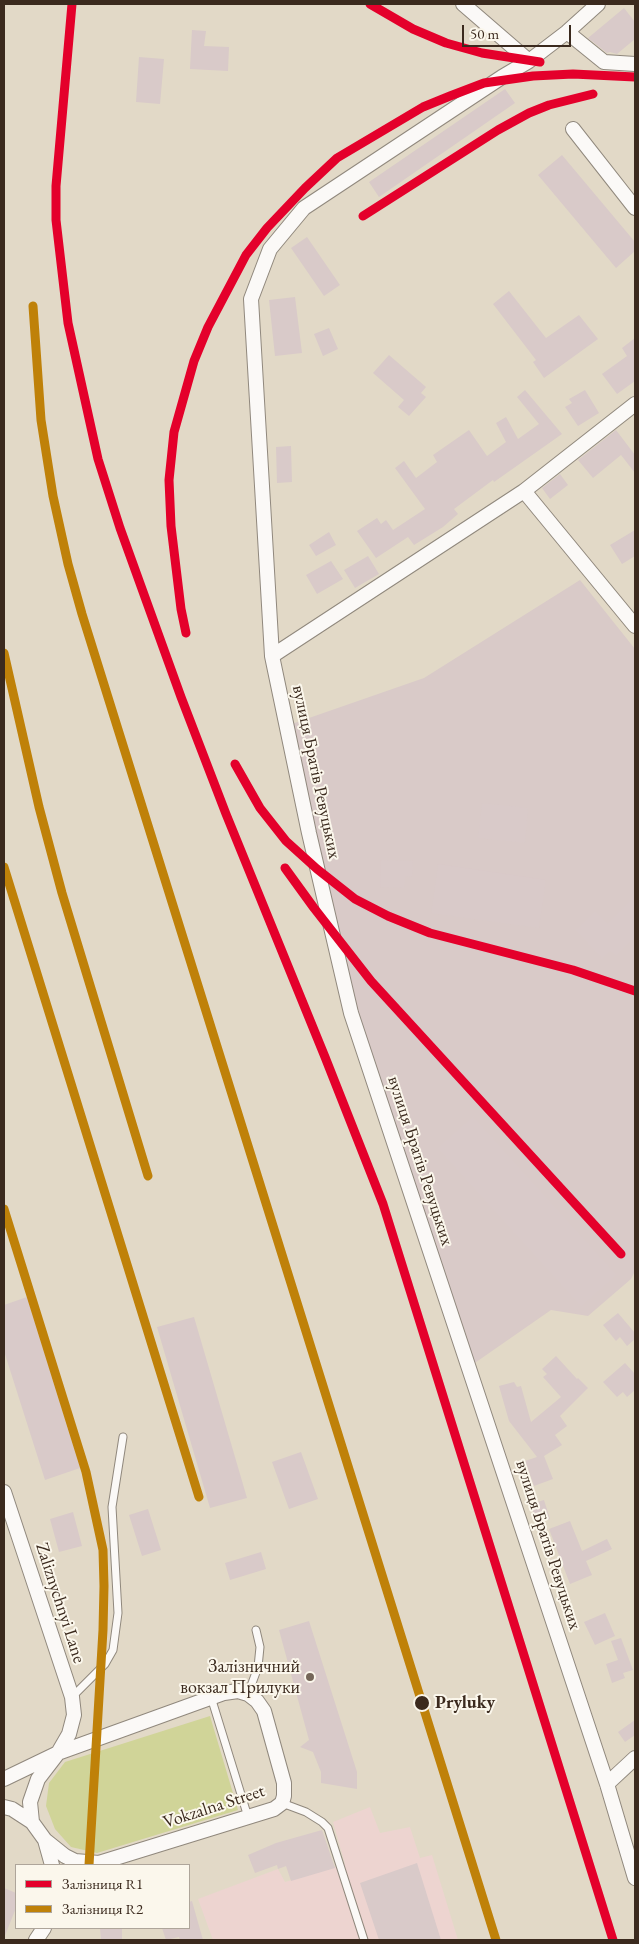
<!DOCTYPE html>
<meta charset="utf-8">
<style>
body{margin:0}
#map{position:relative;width:639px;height:1944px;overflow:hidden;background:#e2d9c7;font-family:"EB Garamond",serif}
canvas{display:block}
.frame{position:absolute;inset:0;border:5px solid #3b2a1e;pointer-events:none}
.legend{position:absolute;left:15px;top:1864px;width:175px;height:65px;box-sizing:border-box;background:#fbf7ec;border:1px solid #aea59a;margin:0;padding:6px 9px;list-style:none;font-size:15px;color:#3b2a1e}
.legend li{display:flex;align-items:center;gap:10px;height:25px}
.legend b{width:25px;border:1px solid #aea59a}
.scale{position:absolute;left:462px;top:25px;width:109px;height:22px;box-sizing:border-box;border:2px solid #3b2a1e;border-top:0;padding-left:6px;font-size:15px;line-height:18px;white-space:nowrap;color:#3b2a1e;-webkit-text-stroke:4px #fbf7ec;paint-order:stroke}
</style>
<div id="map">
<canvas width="639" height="1944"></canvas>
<div class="frame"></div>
<ul class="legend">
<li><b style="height:6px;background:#e4002b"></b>Залізниця R1</li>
<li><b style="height:6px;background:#bf8109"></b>Залізниця R2</li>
</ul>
<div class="scale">50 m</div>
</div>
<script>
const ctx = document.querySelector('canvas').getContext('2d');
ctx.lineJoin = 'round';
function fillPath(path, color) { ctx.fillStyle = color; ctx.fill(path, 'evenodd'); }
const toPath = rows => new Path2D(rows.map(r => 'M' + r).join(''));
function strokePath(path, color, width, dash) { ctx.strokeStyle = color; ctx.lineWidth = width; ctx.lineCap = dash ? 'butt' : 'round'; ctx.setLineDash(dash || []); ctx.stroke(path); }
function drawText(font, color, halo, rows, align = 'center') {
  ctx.font = font + ' "EB Garamond",serif'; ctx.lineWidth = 4; ctx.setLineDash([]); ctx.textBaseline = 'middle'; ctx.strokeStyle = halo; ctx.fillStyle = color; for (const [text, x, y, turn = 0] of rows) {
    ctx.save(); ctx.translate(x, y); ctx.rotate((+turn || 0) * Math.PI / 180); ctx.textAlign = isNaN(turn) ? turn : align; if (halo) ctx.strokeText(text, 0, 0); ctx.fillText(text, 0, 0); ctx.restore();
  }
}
fillPath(toPath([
 [370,1807,380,1833,410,1827,420,1858,432,1855,458,1940,213,1940,198,1899,278,1869,285,1882,345,1864,333,1822]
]), '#edd4d0');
fillPath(toPath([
 [580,580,635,649,635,1271,631,1279,588,1316,551,1310,469,1367,351,1013,286,726,424,678]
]), '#d9cac8');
fillPath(toPath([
 [210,1716,238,1810,97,1853,71,1847,55,1829,46,1806,49,1783,65,1762]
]), '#d0d498');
fillPath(toPath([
 [624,8,635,22,635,39,617,54,610,52,607,53,588,38],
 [192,30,206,31,204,46,229,47,228,71,190,69],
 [139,57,164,59,160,104,136,102],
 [505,89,515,103,379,197,369,182],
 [562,155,635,242,635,251,616,268,538,175],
 [307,237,340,285,324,296,291,248],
 [509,291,546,338,579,315,598,339,544,378,533,362,536,360,493,304],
 [295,297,302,353,275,356,269,300],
 [329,328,338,349,323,356,314,334],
 [635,338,635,381,617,394,602,374,627,356,622,348],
 [389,355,426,387,421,393,426,397,409,416,398,407,404,400,373,373],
 [525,390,562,434,494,482,493,480,454,509,458,514,443,527,414,545,408,537,376,558,357,531,377,518,381,524,386,520,393,530,425,509,395,468,404,461,416,478,437,462,433,455,469,430,487,456,506,442,496,423,506,417,518,439,539,424,517,397],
 [585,390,599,413,578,426,565,407,572,403,569,399],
 [616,430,635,455,635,473,621,455,593,478,578,460],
 [291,446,292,482,277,483,276,447],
 [560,474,568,485,550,499,542,488],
 [635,530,635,556,622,564,610,545],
 [329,532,336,545,316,556,309,545],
 [368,556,379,574,355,588,344,570],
 [331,561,343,579,317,594,306,575],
 [482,803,528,808,525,843,478,838],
 [381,860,413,861,412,877,405,876,404,888,380,887],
 [438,864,546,880,539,928,431,913],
 [635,897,635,938,616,956,611,951,602,959,575,930,595,911,608,924],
 [473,1116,617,1275,581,1307,437,1148],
 [27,1297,80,1468,45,1480,4,1351,4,1305],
 [618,1313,635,1333,635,1339,627,1346,620,1337,616,1341,603,1325],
 [194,1317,247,1498,210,1508,157,1327],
 [556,1356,577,1379,578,1378,588,1388,560,1416,567,1426,555,1435,562,1445,544,1456,553,1479,534,1486,525,1461,537,1457,509,1421,499,1386,514,1382,517,1387,521,1386,531,1422,561,1397,543,1377,547,1374,542,1369],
 [625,1363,635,1374,635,1390,627,1397,623,1392,617,1397,603,1382],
 [301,1452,318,1499,289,1509,272,1462],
 [544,1500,550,1519,536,1523,531,1504],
 [148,1509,161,1550,142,1556,129,1515],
 [73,1512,82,1546,59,1552,50,1519],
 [570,1521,582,1551,607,1539,612,1549,586,1561,592,1575,570,1584,549,1529],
 [261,1552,266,1569,230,1580,225,1563],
 [605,1613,615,1636,595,1645,584,1622],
 [309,1621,357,1772,357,1789,321,1783,321,1772,313,1752,300,1747,309,1740,279,1630],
 [621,1638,633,1670,623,1673,625,1678,612,1683,606,1664,618,1660,611,1641],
 [635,1720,635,1735,625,1742,618,1732],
 [322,1830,335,1868,291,1881,286,1866,278,1869,277,1865,255,1873,248,1855,276,1843],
 [417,1863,441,1940,379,1940,360,1883],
 [4,1888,16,1893,16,1908,4,1938],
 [192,1901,203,1940,180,1940,179,1937,166,1940,162,1928,189,1928,189,1902],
 [100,1928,122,1928,122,1940,101,1940]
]), '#d9cac9');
const service = toPath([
 [248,1694,258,1667,260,1647,256,1630],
 [72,1697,105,1664,113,1650,118,1613,112,1507,123,1437],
 [211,1697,248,1817],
 [282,1803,306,1812,322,1822,328,1828,364,1940]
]);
const minor = toPath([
 [463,4,529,61],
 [598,4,567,32,529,61,502,77,304,208,270,249,251,299,272,656,309,833,351,1013,607,1784,635,1878],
 [567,32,604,62,635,64],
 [573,129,635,208],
 [524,491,635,626],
 [272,656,524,491,635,404],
 [4,1492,72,1697,74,1715,69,1734,58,1753,4,1779],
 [607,1784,635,1758],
 [4,1807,12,1809,32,1822],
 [45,1840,52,1865],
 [97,1865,99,1863,274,1809,282,1803,284,1796,284,1783,264,1711,257,1701,248,1694,238,1691,224,1693,58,1753,38,1779,30,1802,32,1822,45,1840,65,1856,75,1861,99,1863],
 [36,1940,44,1928]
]);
strokePath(service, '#90887d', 9);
strokePath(minor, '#90887d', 16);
strokePath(service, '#fbf9f7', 7);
strokePath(minor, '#fbf9f7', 14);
strokePath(toPath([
 [72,4,56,186,56,220,68,323,98,459,120,528,181,697,226,814,325,1057,383,1204,613,1940],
 [370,4,413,29,446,43,482,53,540,62],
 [363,216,498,130,529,113,549,105,593,94],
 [186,633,181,609,171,526,169,480,174,432,194,361,208,327,246,255,267,228,305,188,337,158,423,107,450,96,484,83,533,76,573,74,635,77],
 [235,764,260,808,286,841,317,869,355,899,388,916,430,933,573,970,635,991],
 [285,868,314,908,371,981,621,1254]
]), '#e4002b', 9);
strokePath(toPath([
 [33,306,41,420,53,496,68,564,82,614,496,1940],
 [4,653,39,807,62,893,148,1176],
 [4,867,199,1497],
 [4,1209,86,1472,103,1550,104,1586,103,1630,89,1865]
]), '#bf8109', 9);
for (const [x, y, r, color] of [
 [310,1677,5,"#756759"],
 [422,1703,8,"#3b2a1e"]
]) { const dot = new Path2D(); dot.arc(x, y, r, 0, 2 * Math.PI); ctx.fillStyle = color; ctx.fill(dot); strokePath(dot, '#fbf7ec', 2); }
drawText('18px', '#3b2a1e', '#fbf7ec', [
 ["вулиця Братів Ревуцьких",316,772,78],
 ["вулиця Братів Ревуцьких",420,1161,72],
 ["вулиця Братів Ревуцьких",548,1545,72],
 ["Zaliznychnyi Lane",60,1603,72],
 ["Vokzalna Street",214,1807,-18]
]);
drawText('18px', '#3b2a1e', '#fbf7ec', [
 ["Залізничний",300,1667],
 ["вокзал Прилуки",300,1688]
], 'right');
drawText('bold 18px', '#3b2a1e', '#fbf7ec', [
 ["Pryluky",435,1703]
], 'left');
</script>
